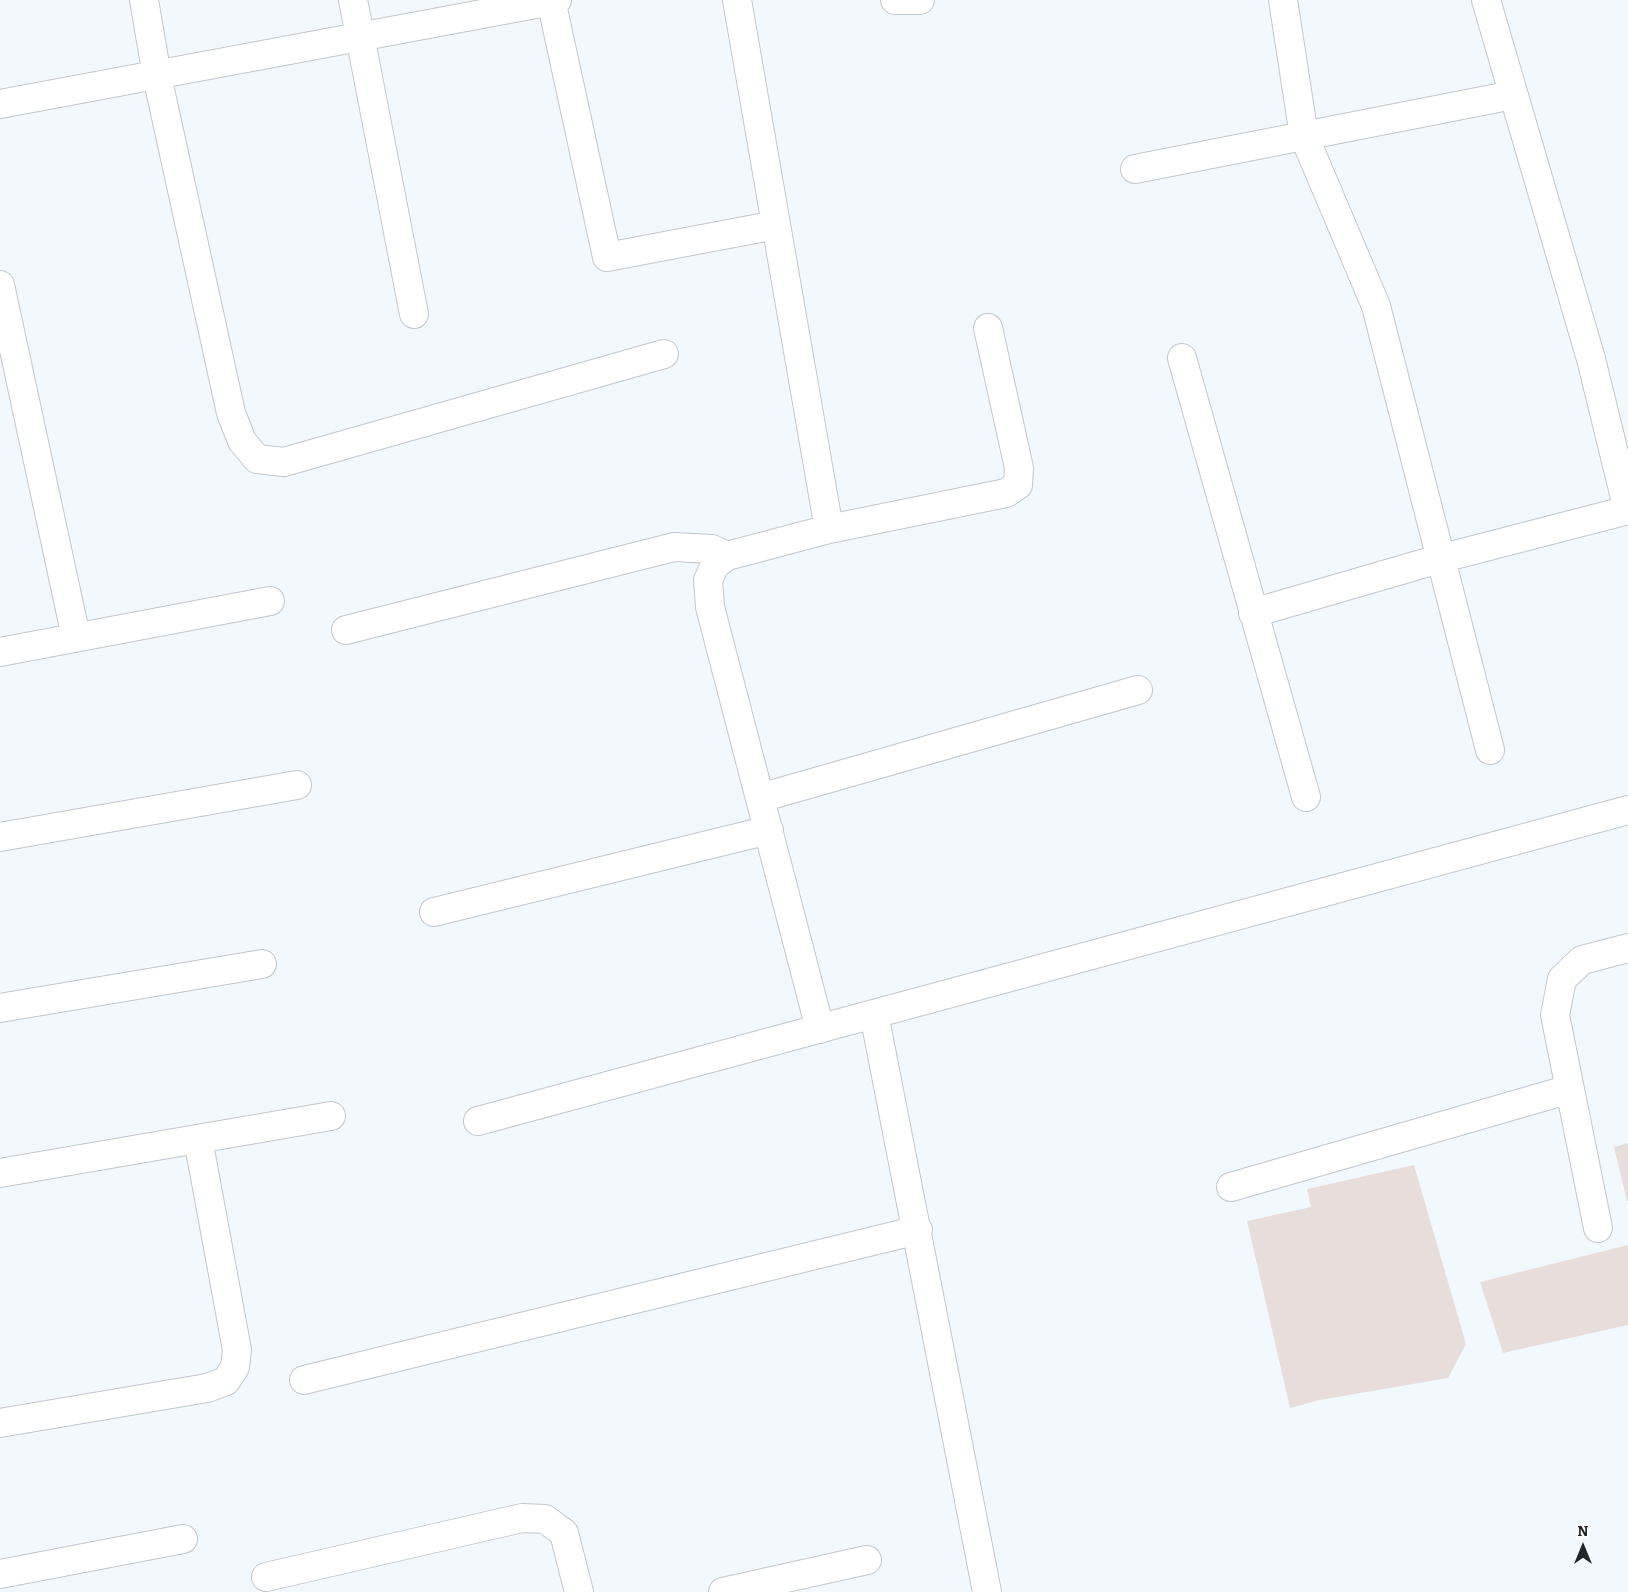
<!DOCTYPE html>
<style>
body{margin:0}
#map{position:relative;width:1628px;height:1592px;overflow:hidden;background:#f2f9fe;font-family:Bitter,serif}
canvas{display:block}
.north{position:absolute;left:1558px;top:1522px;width:50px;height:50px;-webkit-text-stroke:4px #fff;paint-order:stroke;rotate:0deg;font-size:14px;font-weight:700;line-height:20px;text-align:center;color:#232527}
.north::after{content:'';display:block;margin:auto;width:18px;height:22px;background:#232527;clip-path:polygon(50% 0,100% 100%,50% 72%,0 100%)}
</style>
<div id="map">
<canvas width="1628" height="1592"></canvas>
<div class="north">N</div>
</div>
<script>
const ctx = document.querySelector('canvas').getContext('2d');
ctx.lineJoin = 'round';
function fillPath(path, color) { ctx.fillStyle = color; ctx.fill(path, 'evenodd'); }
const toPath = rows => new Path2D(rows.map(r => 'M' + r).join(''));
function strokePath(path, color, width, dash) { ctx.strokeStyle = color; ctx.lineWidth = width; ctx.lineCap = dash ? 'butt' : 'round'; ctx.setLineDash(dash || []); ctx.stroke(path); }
fillPath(toPath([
 [1628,1143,1628,1201,1627,1201,1614,1147],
 [1414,1165,1466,1344,1448,1378,1320,1400,1290,1408,1247,1221,1311,1207,1307,1189],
 [1628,1245,1628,1325,1503,1353,1480,1282]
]), '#e7dedc');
const minor = toPath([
 [144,0,157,76,231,413,242,441,257,459,284,462,664,354],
 [353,0,414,314],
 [551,0,607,257,776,225],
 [737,0,829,529],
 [895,0,920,0],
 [1283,0,1304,136,1376,306,1490,750],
 [0,104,557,0],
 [1135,169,1513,95],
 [0,285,76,637],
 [1182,358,1306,797],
 [1253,613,1439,559,1628,510],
 [346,630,674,547,712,549,727,556],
 [0,652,270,601],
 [760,798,1138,690],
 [0,837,297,785],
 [434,912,769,830],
 [0,1008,262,964],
 [874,1014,987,1592],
 [820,1029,710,607,708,580,715,565,727,556,829,529,1006,493,1018,485,1019,468,988,328],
 [478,1121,1628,810],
 [0,1173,331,1116],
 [1231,1187,1570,1089],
 [1598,1228,1555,1015,1562,979,1582,960,1628,948],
 [304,1380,918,1230],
 [0,1423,207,1388,226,1381,235,1367,237,1350,198,1139],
 [0,1574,183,1539],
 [266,1577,522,1518,545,1519,564,1533,579,1592],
 [723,1592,867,1560]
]);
const major = toPath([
 [1486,0,1591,359,1628,510]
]);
strokePath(minor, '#c1c7cc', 30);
strokePath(major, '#c1c7cc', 30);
strokePath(minor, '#fff', 28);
strokePath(major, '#fff', 28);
</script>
